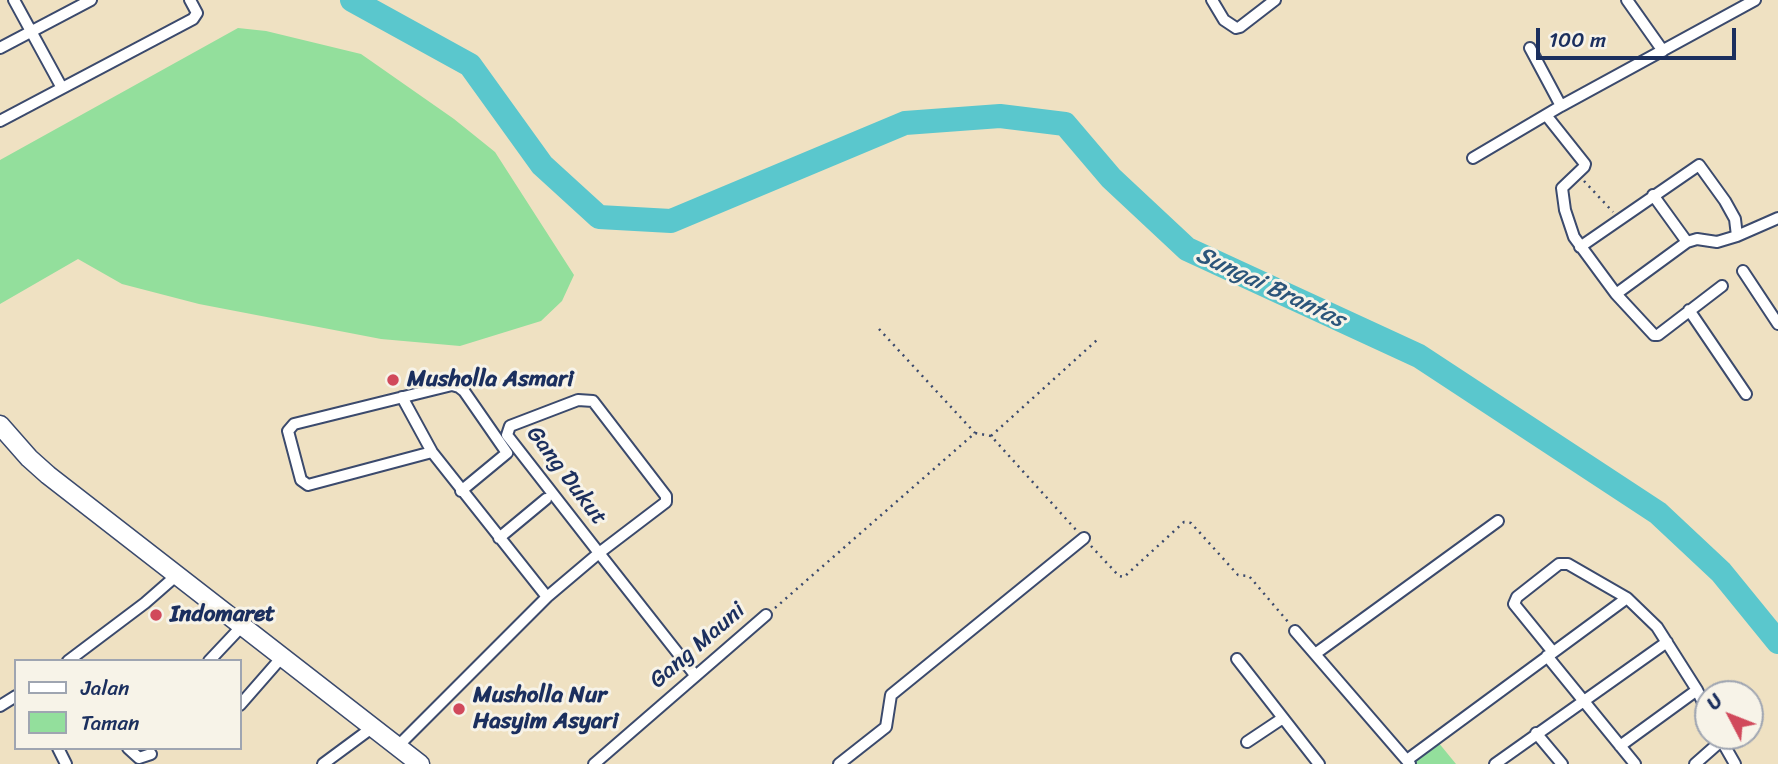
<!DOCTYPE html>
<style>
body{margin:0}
#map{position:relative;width:1778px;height:764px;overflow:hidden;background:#efe1c2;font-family:Sriracha,sans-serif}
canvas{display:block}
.legend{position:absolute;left:14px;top:659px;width:228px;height:91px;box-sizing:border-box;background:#f7f3e8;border:2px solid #9fa5b1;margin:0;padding:9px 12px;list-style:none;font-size:21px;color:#1b2f5e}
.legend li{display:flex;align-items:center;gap:14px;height:35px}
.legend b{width:35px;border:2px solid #9fa5b1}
.north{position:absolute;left:1694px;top:680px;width:70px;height:70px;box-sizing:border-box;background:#f7f3e8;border:2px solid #9fa5b1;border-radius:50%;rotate:312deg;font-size:19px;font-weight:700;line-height:28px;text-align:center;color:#1b2f5e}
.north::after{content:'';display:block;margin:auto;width:24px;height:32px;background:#d1495b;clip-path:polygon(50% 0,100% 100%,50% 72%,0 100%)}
.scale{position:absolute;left:1536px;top:28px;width:200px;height:32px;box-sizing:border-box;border:4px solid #1b2f5e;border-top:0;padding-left:9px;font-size:21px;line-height:24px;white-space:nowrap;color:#1b2f5e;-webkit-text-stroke:5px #f7f3e8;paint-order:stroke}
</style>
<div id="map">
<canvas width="1778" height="764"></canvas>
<ul class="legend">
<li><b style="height:9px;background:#fff"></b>Jalan</li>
<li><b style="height:19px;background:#93df9c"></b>Taman</li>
</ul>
<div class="north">U</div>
<div class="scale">100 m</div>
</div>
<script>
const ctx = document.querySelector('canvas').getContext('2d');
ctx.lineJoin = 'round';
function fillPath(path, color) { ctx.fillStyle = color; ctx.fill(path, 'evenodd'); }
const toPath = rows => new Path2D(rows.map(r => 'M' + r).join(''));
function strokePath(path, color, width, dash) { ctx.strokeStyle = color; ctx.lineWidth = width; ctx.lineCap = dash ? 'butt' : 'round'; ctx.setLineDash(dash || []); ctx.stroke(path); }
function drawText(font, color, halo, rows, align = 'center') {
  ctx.font = font + ' Sriracha,sans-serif'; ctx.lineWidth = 6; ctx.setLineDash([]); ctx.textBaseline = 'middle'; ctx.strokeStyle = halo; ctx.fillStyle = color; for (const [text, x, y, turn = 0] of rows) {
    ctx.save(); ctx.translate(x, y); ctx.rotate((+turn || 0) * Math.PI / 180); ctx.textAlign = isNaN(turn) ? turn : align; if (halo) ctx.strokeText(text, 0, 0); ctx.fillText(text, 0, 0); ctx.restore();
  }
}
fillPath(toPath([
 [238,28,266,31,361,54,454,119,495,152,574,275,562,301,541,321,460,346,381,339,199,304,122,284,78,259,0,304,0,160],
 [1438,742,1456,764,1417,764,1414,760]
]), '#93df9c');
strokePath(toPath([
 [352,0,470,65,542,165,599,217,671,221,905,123,1000,116,1065,124,1111,178,1187,249,1419,356,1658,513,1721,572,1778,642]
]), '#5ac7cd', 24);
const minor = toPath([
 [14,0,62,88],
 [1212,0,1224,20,1236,28,1240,27,1275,0],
 [1627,0,1663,51],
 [0,48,91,0],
 [1530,48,1561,106],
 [1546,115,1585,164,1584,167,1562,188,1565,210,1574,237,1616,294,1687,242,1697,239,1717,242,1737,236,1778,218],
 [0,121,193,19,197,13,190,0],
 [1473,158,1561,106,1755,0],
 [1653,195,1687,242],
 [1580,247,1699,165,1725,201,1735,219,1737,236],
 [1743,271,1778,324],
 [1616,294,1654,335,1658,335,1722,286],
 [1689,310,1746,394],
 [402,397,432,452,547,597],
 [432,452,308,485,301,480,288,431,294,424,452,385,459,387,464,391,507,453,461,491],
 [499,538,546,499],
 [1295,631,1410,764],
 [1553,652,1514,604,1517,597,1559,564,1568,564,1627,598],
 [1315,654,1498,521],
 [1547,656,1635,764],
 [1237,659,1319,764],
 [68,661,145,603,177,575],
 [209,661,242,626],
 [240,705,282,657],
 [0,706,16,696],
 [1536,733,1562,764],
 [1719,736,1735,764],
 [1247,742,1283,718],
 [1620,746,1697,690],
 [397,747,547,597,599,553,666,502,666,496,593,401,578,400,510,426,507,435,599,553,695,675],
 [58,748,66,764],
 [128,748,139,758,151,754],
 [1407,760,1627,598,1657,627,1697,690,1708,713],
 [323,764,373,727],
 [594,764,766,615],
 [839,764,886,727,891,695,1084,538],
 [1495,764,1667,642],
 [1695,764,1721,741]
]);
const primary = toPath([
 [0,425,29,458,48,475,420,764]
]);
strokePath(minor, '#3b4a6d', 14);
strokePath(primary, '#3b4a6d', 21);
strokePath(toPath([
 [1584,181,1613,212],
 [879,329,975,433],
 [991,436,1097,340],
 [1091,546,1119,576,1124,577,1184,522,1191,523,1238,575,1249,576,1289,623],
 [775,608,975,433,991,436,1077,531]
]), '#3b4a6d', 2.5, [2, 5]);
strokePath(minor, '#fff', 10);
strokePath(primary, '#fff', 18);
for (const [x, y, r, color] of [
 [393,380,7,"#d1495b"],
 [156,615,7,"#d1495b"],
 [459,709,7,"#d1495b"]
]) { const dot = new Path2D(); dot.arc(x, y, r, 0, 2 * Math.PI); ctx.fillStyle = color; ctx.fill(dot); strokePath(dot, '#f7f3e8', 2.5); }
drawText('bold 23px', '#1b2f5e', '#f7f3e8', [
 ["Musholla Asmari",407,380],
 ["Indomaret",170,615],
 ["Musholla Nur",473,696],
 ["Hasyim Asyari",473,722]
], 'left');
drawText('23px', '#1b2f5e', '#f7f3e8', [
 ["Gang Dukut",566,476,53],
 ["Gang Mauni",698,646,-41]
]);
drawText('italic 24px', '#2b557a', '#f7f3e8', [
 ["Sungai Brantas",1270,288,25]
]);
</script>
